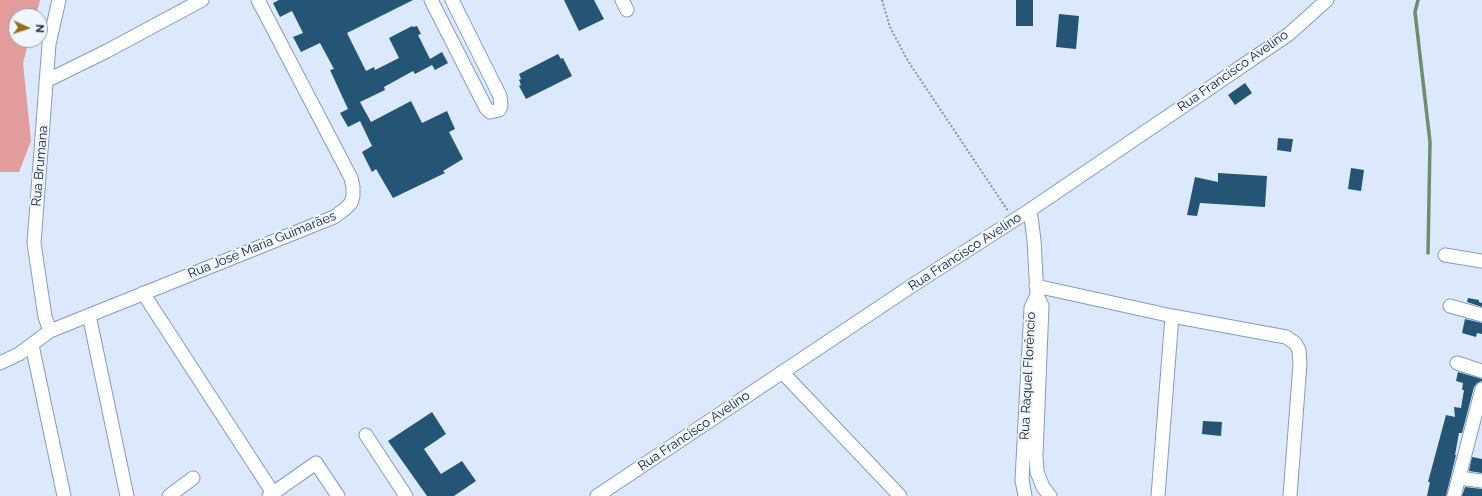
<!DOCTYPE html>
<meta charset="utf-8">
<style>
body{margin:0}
#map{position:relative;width:1482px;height:496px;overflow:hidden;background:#dce8fc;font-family:Raleway,sans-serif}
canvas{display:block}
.north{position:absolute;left:8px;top:8px;width:40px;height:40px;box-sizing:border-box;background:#eff5ff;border:1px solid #979fac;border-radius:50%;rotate:93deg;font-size:11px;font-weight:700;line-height:16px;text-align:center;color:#131e2f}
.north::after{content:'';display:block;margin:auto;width:14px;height:18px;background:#986e1b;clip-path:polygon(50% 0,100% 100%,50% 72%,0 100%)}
</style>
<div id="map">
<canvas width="1482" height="496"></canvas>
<div class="north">N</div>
</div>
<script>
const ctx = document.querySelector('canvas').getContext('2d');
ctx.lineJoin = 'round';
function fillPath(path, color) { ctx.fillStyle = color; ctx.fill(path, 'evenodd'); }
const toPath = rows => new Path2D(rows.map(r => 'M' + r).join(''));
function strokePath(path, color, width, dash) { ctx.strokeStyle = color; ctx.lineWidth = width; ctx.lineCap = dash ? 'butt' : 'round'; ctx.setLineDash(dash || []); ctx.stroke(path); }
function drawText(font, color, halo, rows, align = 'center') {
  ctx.font = font + ' Raleway,sans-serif'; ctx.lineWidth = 4; ctx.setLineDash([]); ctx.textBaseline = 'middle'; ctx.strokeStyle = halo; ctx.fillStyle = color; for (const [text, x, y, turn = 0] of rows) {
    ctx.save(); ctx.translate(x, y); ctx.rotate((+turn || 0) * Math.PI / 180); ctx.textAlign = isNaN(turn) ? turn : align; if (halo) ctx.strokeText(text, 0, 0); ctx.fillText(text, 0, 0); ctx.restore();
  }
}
fillPath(toPath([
 [0,0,40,0,36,16,16,16,16,40,29,40,23,63,31,141,19,172,0,172]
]), '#e29c9c');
strokePath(toPath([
 [1418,0,1415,12,1430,142,1428,253]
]), '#6d8d6f', 3.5);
fillPath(toPath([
 [279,0,413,0,347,33,366,71,374,67,375,70,399,58,389,38,412,26,413,27,417,26,421,34,418,35,430,59,442,52,448,63,435,70,432,65,415,74,413,71,384,87,385,90,360,102,371,122,411,101,422,123,447,111,455,129,449,132,463,159,443,171,445,173,393,198,376,169,372,172,362,152,372,146,360,121,348,127,340,113,348,109,330,70,334,69,320,43,301,52,293,37,303,33,292,11,280,17,273,3],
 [564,0,594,0,604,19,579,31],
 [1016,0,1033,0,1033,26,1016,26],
 [1059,14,1079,16,1076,49,1056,47],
 [558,54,561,59,563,58,572,76,526,99,519,86,521,85,519,80,521,79,519,74],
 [1245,83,1252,93,1235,105,1228,95],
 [1278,138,1293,139,1291,152,1277,150],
 [1351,168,1364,170,1361,191,1348,189],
 [1218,173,1267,176,1265,207,1200,203,1197,216,1187,215,1195,177,1218,182],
 [1468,298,1479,300,1479,302,1482,303,1482,307,1467,302],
 [1465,319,1482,323,1482,334,1477,333,1476,337,1462,333],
 [1458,372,1482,379,1482,381,1477,383,1474,387,1462,433,1459,433,1455,455,1456,455,1446,496,1427,496,1430,482,1428,482,1446,415,1455,417,1454,407,1461,408,1464,390,1462,390,1463,383,1456,381],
 [432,412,446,434,424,449,441,474,462,461,476,481,454,496,427,496,388,441],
 [1203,421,1222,422,1221,436,1202,434],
 [1472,457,1482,459,1482,473,1469,471],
 [1465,487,1482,489,1482,496,1462,496]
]), '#245575');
const minor = toPath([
 [431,0,486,108,490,112,499,110,501,106,500,96,452,0],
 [622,0,627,10],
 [46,81,107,51,202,0],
 [1030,210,1034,240,1037,295,1042,306,1036,455,1037,472,1043,487,1050,496],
 [1445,255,1482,261],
 [1036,286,1172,316,1286,337,1295,343,1299,350,1300,364,1290,496],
 [143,293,273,493],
 [1450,306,1482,315],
 [89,315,127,496],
 [50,331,45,317,34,243,49,44,59,0],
 [32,345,64,496],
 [0,363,19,354,50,331,334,217,345,209,351,203,353,196,353,187,351,178,258,0],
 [1457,363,1482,371],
 [782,372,900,496],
 [366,435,406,496],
 [1459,478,1482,481],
 [169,496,193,478],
 [269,496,316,463,338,496],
 [597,496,916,283,1030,210,1204,92,1289,34,1327,0],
 [1025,496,1022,480,1031,308,1037,295],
 [1158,496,1172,316],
 [1454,496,1482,389]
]);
strokePath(minor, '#809cc9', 15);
strokePath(toPath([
 [882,0,890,27,908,61,1008,211]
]), '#8793a6', 2, [2, 2]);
strokePath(minor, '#fff', 13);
drawText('13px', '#131e2f', '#eff5ff', [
 ["Rua Francisco Avelino",1233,71,-35],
 ["Rua Brumana",40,166,-85],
 ["Rua José Maria Guimarães",262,245,-22],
 ["Rua Francisco Avelino",965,252,-33],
 ["Rua Raquel Florêncio",1028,376,-87],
 ["Rua Francisco Avelino",694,431,-34]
]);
</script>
